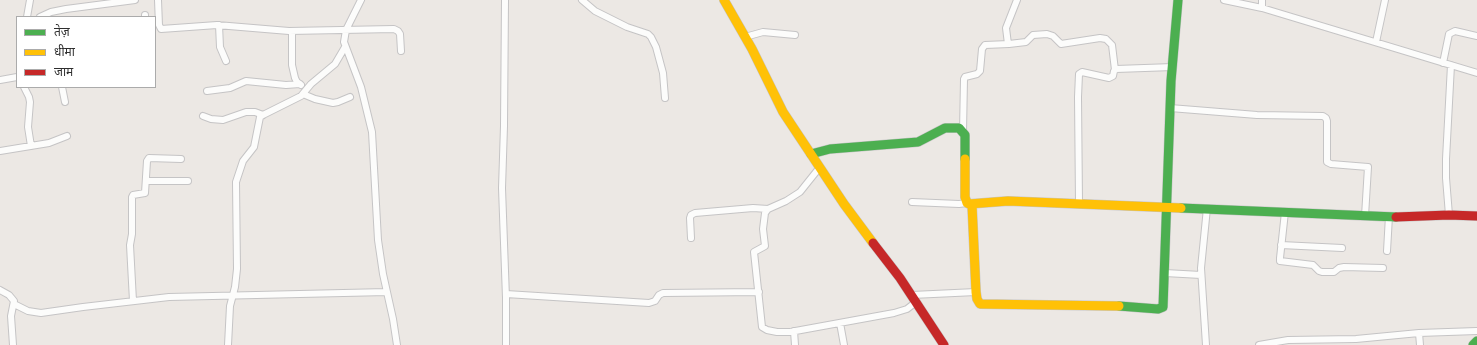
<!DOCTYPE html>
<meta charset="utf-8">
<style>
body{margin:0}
#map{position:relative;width:1477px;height:345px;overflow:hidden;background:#ece8e4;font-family:"Exo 2","Noto Sans Devanagari",sans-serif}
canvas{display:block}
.legend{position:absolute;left:16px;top:16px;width:140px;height:72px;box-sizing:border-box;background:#fff;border:1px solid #ababab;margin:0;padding:5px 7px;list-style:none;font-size:12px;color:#2e2e2e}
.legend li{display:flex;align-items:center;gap:8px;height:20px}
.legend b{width:20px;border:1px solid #ababab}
</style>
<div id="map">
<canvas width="1477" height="345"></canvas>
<ul class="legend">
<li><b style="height:5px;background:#4caf50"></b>तेज़</li>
<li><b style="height:5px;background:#ffc107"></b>धीमा</li>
<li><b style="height:5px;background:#c62828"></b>जाम</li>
</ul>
</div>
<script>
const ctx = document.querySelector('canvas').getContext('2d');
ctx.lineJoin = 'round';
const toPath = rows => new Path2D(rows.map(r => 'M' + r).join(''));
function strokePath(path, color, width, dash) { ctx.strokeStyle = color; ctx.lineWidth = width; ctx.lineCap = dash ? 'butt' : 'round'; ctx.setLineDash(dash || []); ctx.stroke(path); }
const street = toPath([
 [158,0,159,25,161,29,217,25,289,31,394,29,398,31,400,34,401,51],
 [361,0,346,30,344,42,361,87,372,132,378,240,383,274,393,319,397,345],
 [505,0,504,126,502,188,506,298,506,345],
 [582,0,595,11,627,27,648,34,651,37,656,47,663,73,665,98],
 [1224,0,1262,8,1477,73],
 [1262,0,1262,8],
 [145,15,145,17],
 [27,17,30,0],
 [40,17,51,12,66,9,135,0],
 [219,25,220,47,226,61],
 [292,31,292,65,295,78,297,82,301,85],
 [745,37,763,32,795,35],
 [1376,42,1385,0],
 [1008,44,1006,28,1017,0],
 [1443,63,1449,34,1455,31,1477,36],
 [0,80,17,77],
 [24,87,29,97,30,102,28,127,31,146],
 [62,87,65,102],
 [207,91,230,88,246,81,286,85,300,84],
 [303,94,315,99,333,103,338,102,350,97],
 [1170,108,1257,115,1323,116,1326,118,1327,121,1327,162,1331,164,1368,167,1365,216],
 [203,116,211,119,223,120,246,112,255,112,263,115],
 [963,132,964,79,965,77,977,74,980,71,982,49,985,45,1009,44,1026,42,1033,35,1047,34,1053,36,1061,44,1100,38,1106,39,1112,45,1115,70],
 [0,151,49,143,67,136],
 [820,167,800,192,786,201,768,209,765,213,763,229,765,246,754,252,762,327,767,330,777,332,790,332,894,313,907,309,916,302],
 [146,181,188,181],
 [912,202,959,204,967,203],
 [1079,203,1078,97,1079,74,1082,72,1109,78,1113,76,1114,71,1116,69,1173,67],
 [1285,212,1280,258,1280,261,1313,265,1319,271,1322,272,1334,272,1339,268,1344,267,1383,268],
 [1449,215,1446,178,1446,159,1451,65],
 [691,238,690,218,691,215,695,213,753,208,768,209],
 [1281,245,1342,248],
 [1387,251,1389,216],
 [1165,273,1201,275],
 [0,290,9,295,14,301,11,316,13,345],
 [506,294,649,303,655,301,659,295,663,293,759,292],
 [912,295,976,292],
 [133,301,130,245,132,234,132,197,133,195,145,193,147,161,149,158,181,159],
 [14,304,28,311,41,313,83,307,169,297,387,292],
 [840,323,844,345],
 [794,331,795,345],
 [1419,333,1420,345],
 [228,345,230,306,235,287,237,269,236,182,243,161,254,147,260,117,263,115,301,96,311,84,335,64,345,47],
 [1206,345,1201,268,1207,208],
 [1259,345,1288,340,1356,339,1419,333,1477,331]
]);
const fast = toPath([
 [811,154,830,149,918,142,945,128,959,128,965,135,965,159],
 [1181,208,1396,217],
 [1119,306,1158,309,1163,307,1171,81,1178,0],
 [1473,345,1477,341]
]);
const slow = toPath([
 [724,0,752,49,783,112,844,204,873,243],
 [965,159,965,197,967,203,969,204,1008,201,1181,208],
 [972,205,976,292,977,299,980,304,1119,306]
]);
const jam = toPath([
 [1396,217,1449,215,1477,216],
 [873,243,900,278,944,345]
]);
strokePath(street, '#c5c4c5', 8);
strokePath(fast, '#c5c4c5', 10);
strokePath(slow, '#c5c4c5', 10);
strokePath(jam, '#c5c4c5', 10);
strokePath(street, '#fcfcfb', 6);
strokePath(fast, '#4caf50', 9);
strokePath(slow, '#ffc107', 9);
strokePath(jam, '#c62828', 9);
</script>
